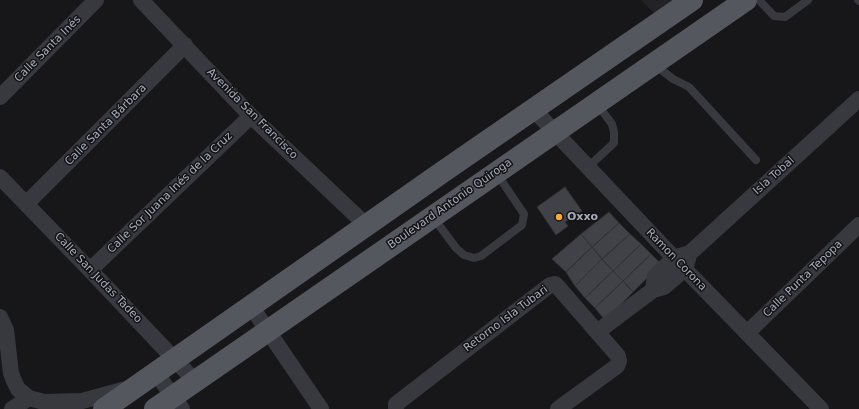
<!DOCTYPE html>
<meta charset="utf-8">
<style>
body{margin:0}
canvas{display:block;background:#17171a}
</style>
<canvas width="859" height="409"></canvas>
<script>
const ctx = document.querySelector('canvas').getContext('2d');
ctx.lineJoin = 'round';
function fillPath(path, color) { ctx.fillStyle = color; ctx.fill(path, 'evenodd'); }
const toPath = rows => new Path2D(rows.map(r => 'M' + r).join(''));
function strokePath(path, color, width, dash) { ctx.strokeStyle = color; ctx.lineWidth = width; ctx.lineCap = dash ? 'butt' : 'round'; ctx.setLineDash(dash || []); ctx.stroke(path); }
function drawText(font, color, halo, rows, align = 'center') {
  ctx.font = font + ' "DejaVu Sans",sans-serif'; ctx.lineWidth = 3; ctx.setLineDash([]); ctx.textBaseline = 'middle'; ctx.strokeStyle = halo; ctx.fillStyle = color; for (const [text, x, y, turn = 0] of rows) {
    ctx.save(); ctx.translate(x, y); ctx.rotate((+turn || 0) * Math.PI / 180); ctx.textAlign = isNaN(turn) ? turn : align; if (halo) ctx.strokeText(text, 0, 0); ctx.fillText(text, 0, 0); ctx.restore();
  }
}
fillPath(toPath([
 [641,0,674,0,655,14]
]), '#232327');
const building = toPath([
 [565,187,582,211,565,222,568,226,556,235,537,207,565,187],
 [609,212,619,223,592,247,581,234,609,212],
 [619,223,630,234,602,259,592,247,619,223],
 [581,234,592,247,566,272,552,259,581,234],
 [630,234,641,244,613,271,602,259,630,234],
 [641,244,651,254,623,281,613,271,641,244],
 [592,247,602,259,575,286,566,272,592,247],
 [651,254,661,264,633,292,623,281,651,254],
 [602,259,613,271,585,298,575,286,602,259],
 [613,271,623,281,595,308,585,298,613,271],
 [623,281,633,292,605,320,595,308,623,281]
]);
fillPath(building, '#414247');
strokePath(building, '#313136', 1);
strokePath(toPath([
 [759,0,774,16,785,17,808,0],
 [858,0,859,1],
 [654,64,673,79,689,87,756,160],
 [588,167,614,143,614,132,612,124,597,104],
 [433,217,456,248,464,255,474,258,481,256,522,225,524,214,497,174]
]), '#38393f', 8);
strokePath(toPath([
 [141,0,251,116,366,225],
 [0,97,96,0],
 [533,109,674,258,821,409],
 [0,177,90,270,195,381],
 [26,204,185,45],
 [90,270,251,116],
 [653,290,655,276,674,258,690,253,859,99],
 [251,306,321,409],
 [0,317,6,330,11,373,14,381,18,389,29,398,44,402,82,401,126,389],
 [597,332,653,290,664,287,685,269,688,259],
 [747,333,859,225],
 [156,373,182,409],
 [12,409,29,398],
 [396,409,396,404,550,285,555,284,558,287,618,356,619,361,617,366,558,409]
]), '#38393f', 16);
strokePath(toPath([
 [104,409,444,171,692,0],
 [155,409,746,0]
]), '#54575e', 22);
for (const [x, y, r, color] of [
 [559,217,4,"#ffac2a"]
]) { const dot = new Path2D(); dot.arc(x, y, r, 0, 2 * Math.PI); ctx.fillStyle = color; ctx.fill(dot); strokePath(dot, '#121215', 1.5); }
drawText('11px', '#a9afba', '#121215', [
 ["Calle Santa Inés",48,49,-45],
 ["Avenida San Francisco",252,114,45],
 ["Calle Santa Bárbara",106,125,-45],
 ["Isla Tobal",774,176,-42],
 ["Calle Sor Juana Inés de la Cruz",170,193,-44],
 ["Boulevard Antonio Quiroga",450,204,-35],
 ["Ramon Corona",676,260,46],
 ["Calle San Judas Tadeo",98,278,46],
 ["Calle Punta Tepopa",803,279,-44],
 ["Retorno Isla Tubari",506,319,-37]
]);
drawText('bold 11px', '#a9afba', '#121215', [
 ["Oxxo",567,217]
], 'left');
</script>
